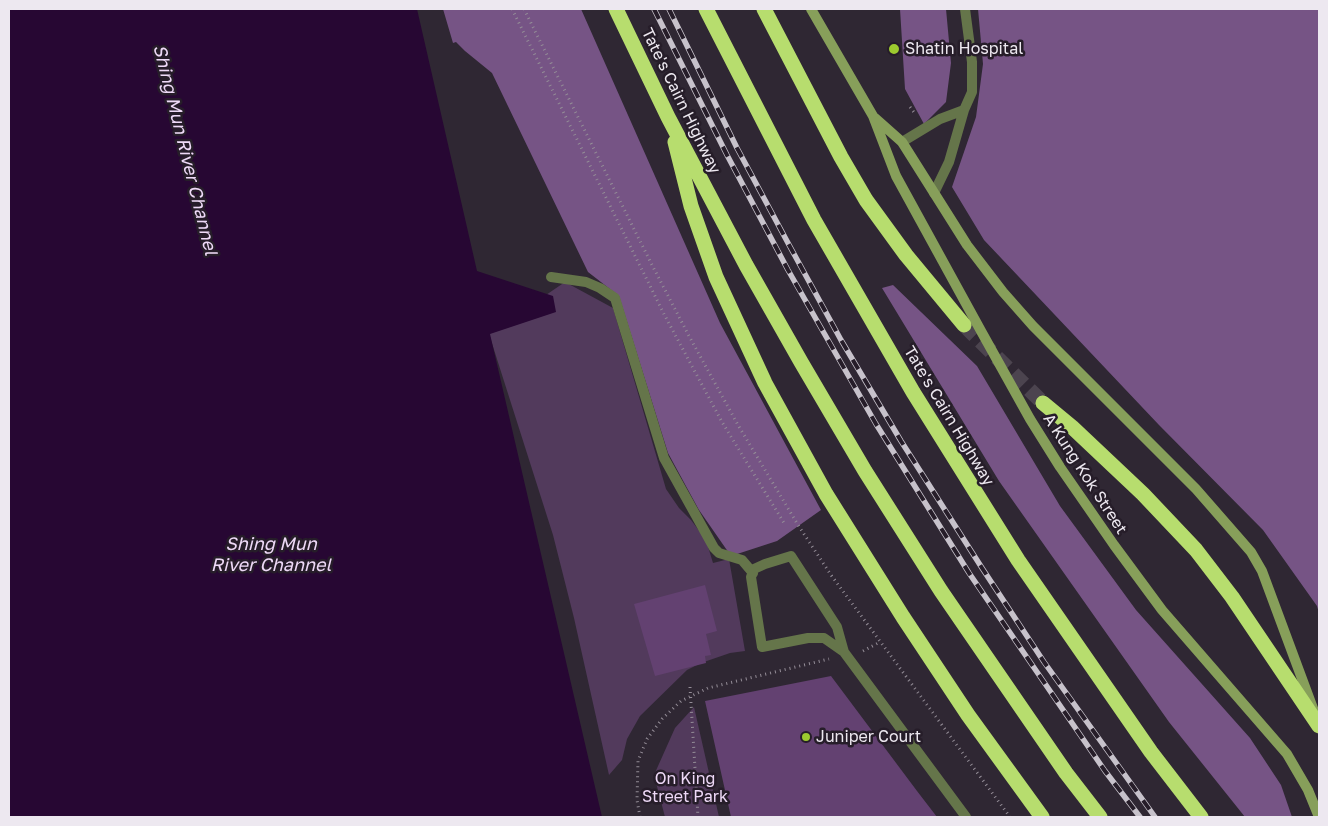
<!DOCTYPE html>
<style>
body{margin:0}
#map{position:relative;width:1328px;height:826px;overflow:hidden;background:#2f2733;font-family:"Golos Text",sans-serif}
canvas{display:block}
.frame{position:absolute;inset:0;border:10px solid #ede8f0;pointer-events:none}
</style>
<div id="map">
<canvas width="1328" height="826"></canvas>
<div class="frame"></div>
</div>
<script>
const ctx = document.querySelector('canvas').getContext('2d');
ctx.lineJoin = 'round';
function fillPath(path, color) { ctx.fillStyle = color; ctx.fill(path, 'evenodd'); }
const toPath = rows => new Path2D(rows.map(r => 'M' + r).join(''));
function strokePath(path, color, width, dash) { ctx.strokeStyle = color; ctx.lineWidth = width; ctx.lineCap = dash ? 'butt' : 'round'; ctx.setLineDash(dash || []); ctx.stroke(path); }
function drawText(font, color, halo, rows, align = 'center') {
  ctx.font = font + ' "Golos Text",sans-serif'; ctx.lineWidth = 5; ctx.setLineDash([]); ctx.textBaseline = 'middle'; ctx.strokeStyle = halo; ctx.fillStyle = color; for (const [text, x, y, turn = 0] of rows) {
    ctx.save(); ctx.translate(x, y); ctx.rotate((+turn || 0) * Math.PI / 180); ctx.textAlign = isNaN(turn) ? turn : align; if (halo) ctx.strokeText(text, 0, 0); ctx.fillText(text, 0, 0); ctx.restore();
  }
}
fillPath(toPath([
 [565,282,613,308,666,489,679,508,691,520,706,540,713,563,729,559,745,651,730,653,701,663,687,670,640,716,627,739,622,760,609,775,574,618,553,535,489,334],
 [694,707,719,817,665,817,654,775,675,728]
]), '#523a5c');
fillPath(toPath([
 [443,9,581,9,720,323,821,510,777,541,731,556,699,510,668,453,619,296,588,272,492,73,465,51,456,42,453,43],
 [900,9,946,9,951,63,946,102,924,124,905,89],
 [978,9,1319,9,1319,613,1317,606,1263,530,1159,425,984,240,952,187,976,117,983,64],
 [893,285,977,366,1060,506,1136,610,1250,738,1281,785,1292,817,1245,817,1169,722,999,481,882,288]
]), '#765485');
fillPath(toPath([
 [9,9,417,9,477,271,553,296,556,312,490,334,602,817,9,817]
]), '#270733');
fillPath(toPath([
 [705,585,717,631,706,634,711,655,705,656,706,663,655,676,634,604],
 [831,676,917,791,937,817,731,817,705,701]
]), '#634171');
strokePath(toPath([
 [964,325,1043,403]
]), '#4c444f', 15, [15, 8]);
strokePath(toPath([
 [512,9,665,316,722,422,784,523],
 [524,9,651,263,689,336,738,425,798,525,831,575,1010,817],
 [910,107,916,115],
 [863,651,880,642],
 [690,687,698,817],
 [640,817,637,800,638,761,647,739,662,719,681,701,708,688,829,659]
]), '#948d97', 3, [1, 4]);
strokePath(toPath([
 [551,277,586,282,600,288,615,298,664,458,714,548,719,553,742,560,753,573]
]), '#65754a', 10);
strokePath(toPath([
 [902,142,940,119,964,110],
 [934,193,949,162,964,110,972,92,972,62,965,9],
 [844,652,837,627,791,556,765,564,754,569,751,577,762,647,808,638,824,638,844,652,966,817]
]), '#65754a', 10);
strokePath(toPath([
 [811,9,873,116,896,176,981,331,1030,419,1060,467,1114,545,1162,610,1287,754,1308,790,1319,817],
 [875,118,902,142,967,245,1003,292,1033,326,1196,489,1251,552,1262,571,1314,711]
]), '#879f5a', 10);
strokePath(toPath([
 [616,9,668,117,746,265,801,362,865,471,941,591,1066,773,1100,817],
 [706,9,814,220,913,392,1018,560,1151,752,1201,817],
 [764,9,841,157,866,200,906,255,964,325],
 [675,142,691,206,716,277,765,383,826,494,903,617,968,715,1042,817],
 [1043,403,1072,427,1143,494,1196,550,1232,597,1319,726]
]), '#b7dd6e', 15);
const rail = toPath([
 [654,9,727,155,788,270,876,424,969,573,1105,771,1140,817],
 [669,9,737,148,788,243,841,340,901,441,982,568,1044,662,1155,817]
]);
strokePath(rail, '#c7c2cb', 5.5);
strokePath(rail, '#261d29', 4, [11]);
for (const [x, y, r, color] of [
 [894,49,6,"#9dca2f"],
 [806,737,5,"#9dca2f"]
]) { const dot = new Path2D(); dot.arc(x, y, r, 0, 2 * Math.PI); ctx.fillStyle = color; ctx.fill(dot); strokePath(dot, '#261d29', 2); }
drawText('16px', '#ede8f0', '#261d29', [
 ["Shatin Hospital",905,49],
 ["Juniper Court",816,737]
], 'left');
drawText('16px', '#ede8f0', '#261d29', [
 ["Tate's Cairn Highway",681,101,64],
 ["Tate's Cairn Highway",949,416,59],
 ["A Kung Kok Street",1085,474,57]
]);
drawText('16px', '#eed9f7', '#261d29', [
 ["On King",685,779],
 ["Street Park",685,797]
]);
drawText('italic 18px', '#eed9f7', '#261d29', [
 ["Shing Mun River Channel",185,150,76],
 ["Shing Mun",271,544],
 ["River Channel",271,565]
]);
</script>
